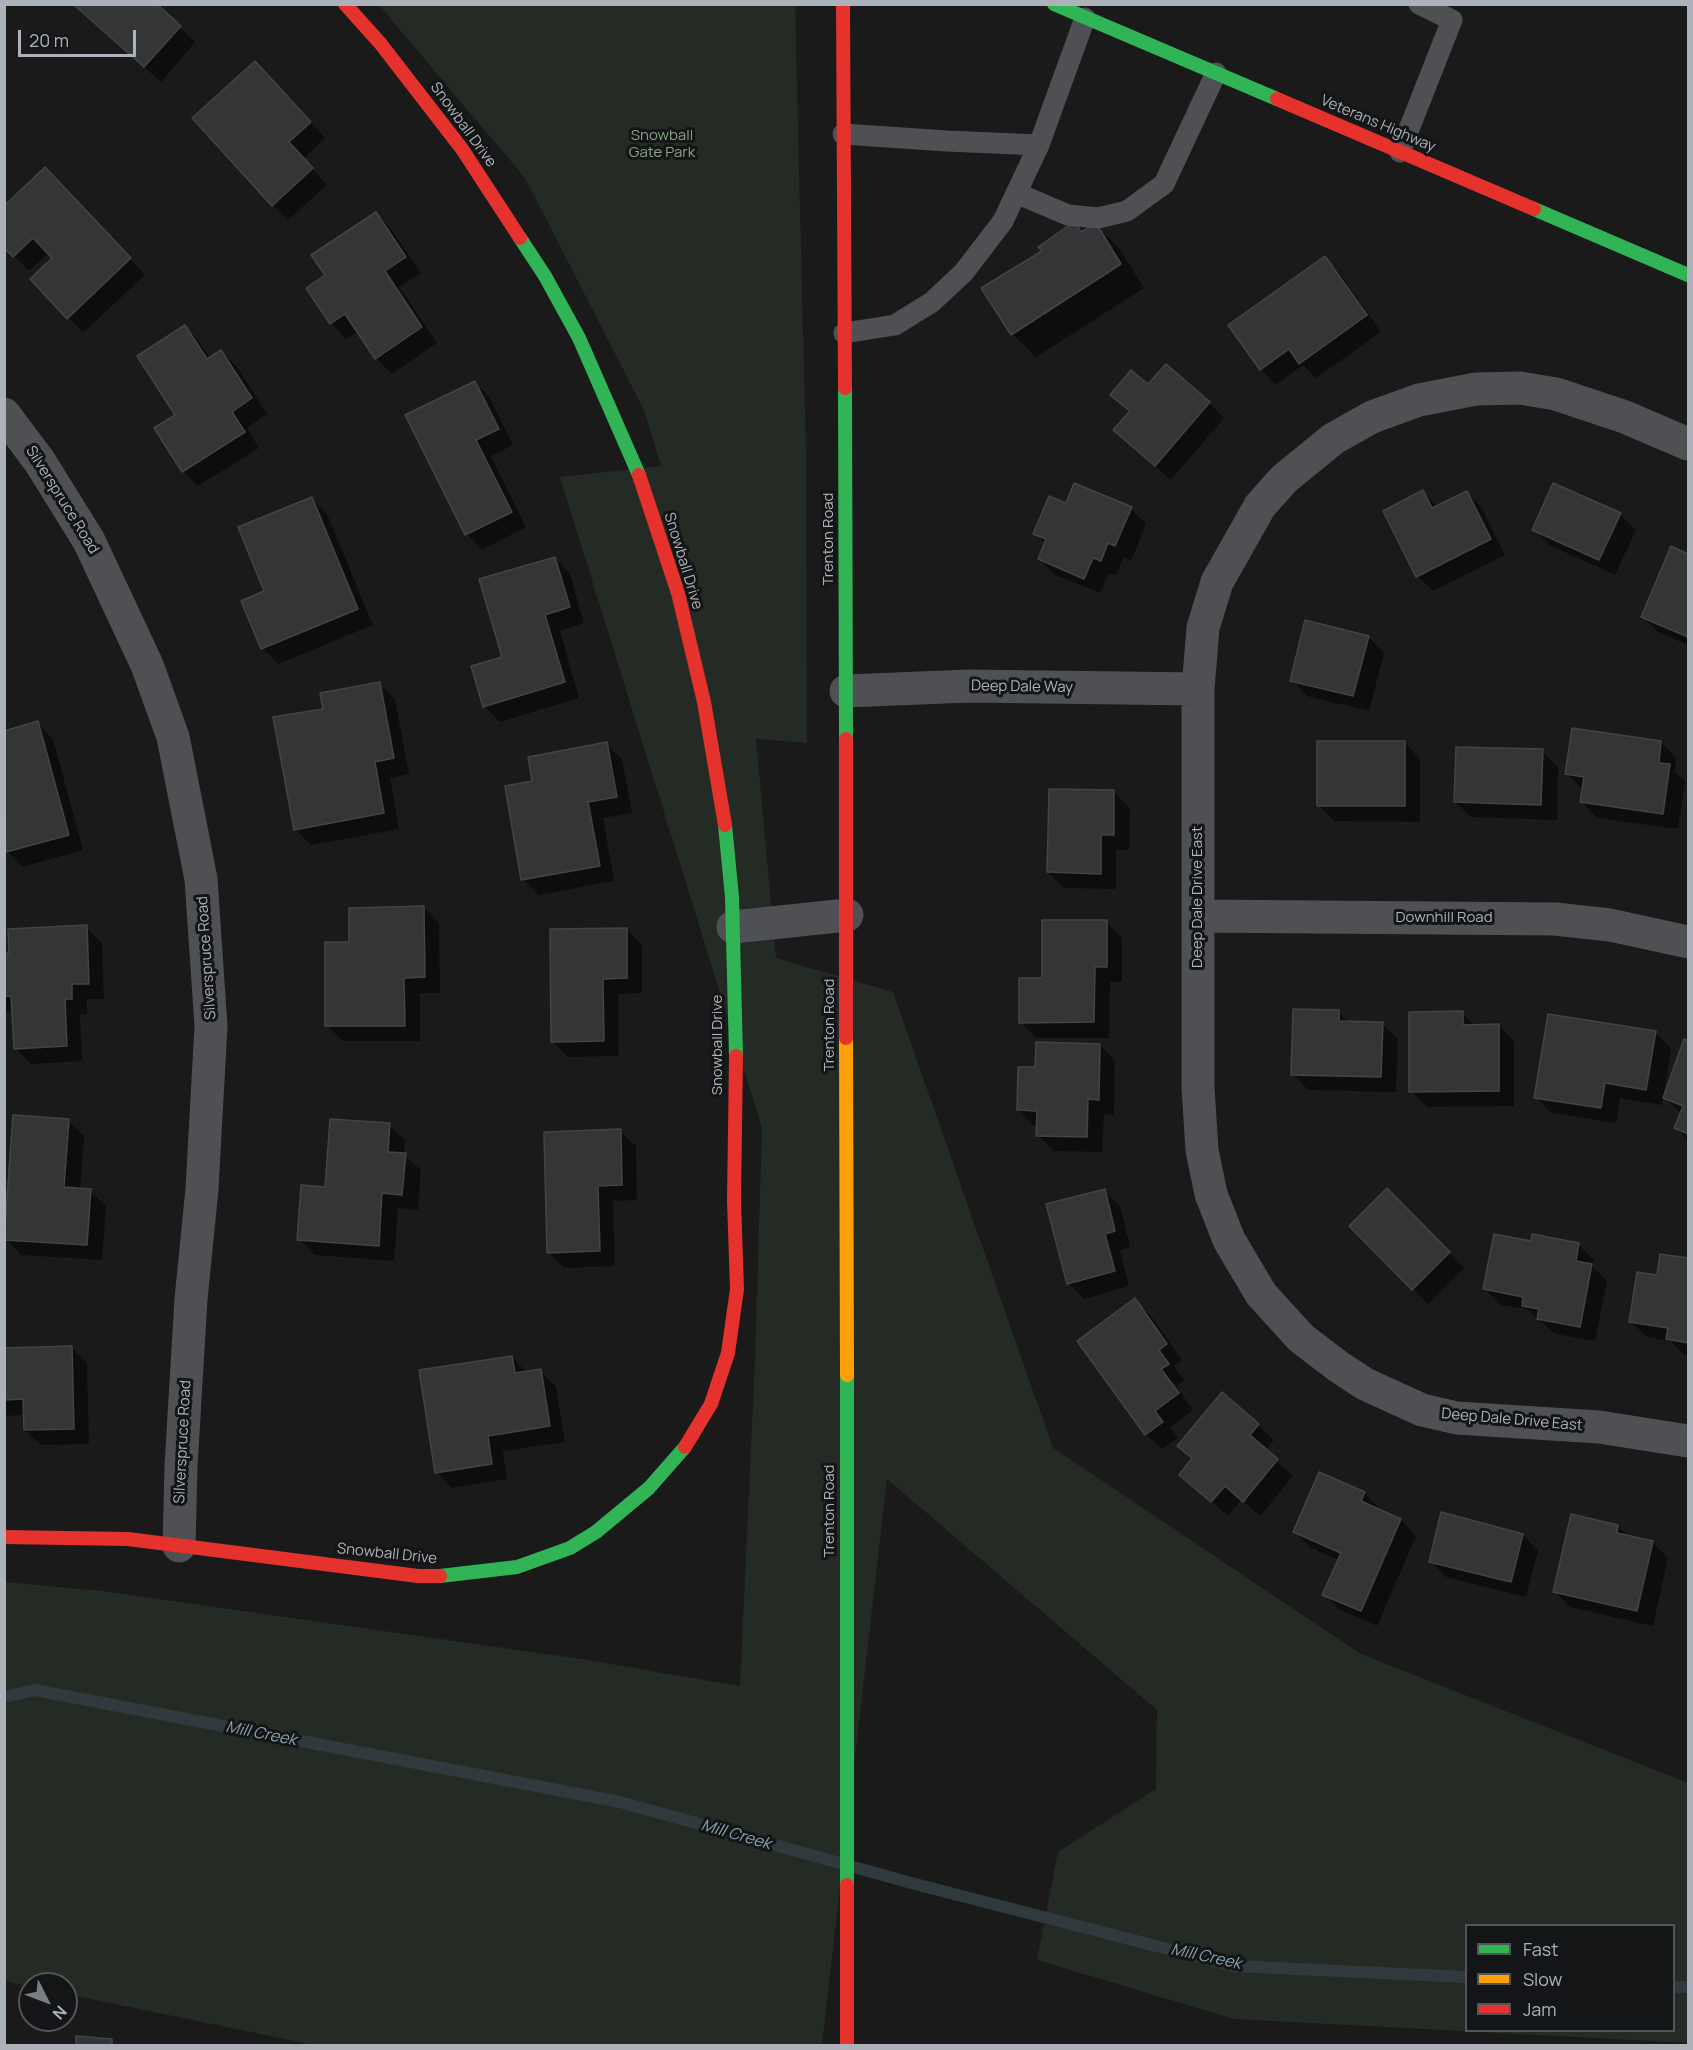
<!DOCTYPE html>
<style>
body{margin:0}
#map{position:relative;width:1693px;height:2050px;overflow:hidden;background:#1a1a1a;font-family:Manrope,sans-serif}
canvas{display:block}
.frame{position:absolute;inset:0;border:6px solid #adb2ba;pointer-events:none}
.legend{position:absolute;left:1465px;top:1924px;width:210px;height:108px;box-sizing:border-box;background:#141516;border:2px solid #515458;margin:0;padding:8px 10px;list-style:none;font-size:18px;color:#adb2ba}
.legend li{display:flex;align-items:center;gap:12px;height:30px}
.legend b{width:30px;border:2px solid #515458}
.north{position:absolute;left:18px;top:1972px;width:60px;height:60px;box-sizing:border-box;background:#141516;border:2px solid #515458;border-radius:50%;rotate:132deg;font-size:16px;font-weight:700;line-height:24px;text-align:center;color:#adb2ba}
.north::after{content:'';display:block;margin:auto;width:21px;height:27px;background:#7a7d82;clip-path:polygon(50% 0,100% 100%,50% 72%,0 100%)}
.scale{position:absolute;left:18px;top:30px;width:118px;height:27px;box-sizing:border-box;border:3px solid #adb2ba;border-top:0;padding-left:8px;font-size:18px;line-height:21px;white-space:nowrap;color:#adb2ba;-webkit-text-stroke:4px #141516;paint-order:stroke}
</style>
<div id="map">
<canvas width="1693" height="2050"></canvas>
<div class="frame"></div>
<ul class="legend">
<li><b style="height:8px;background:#30b455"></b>Fast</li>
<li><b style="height:8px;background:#ff9f0a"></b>Slow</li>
<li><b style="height:8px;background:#e5322d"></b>Jam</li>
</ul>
<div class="north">N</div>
<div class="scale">20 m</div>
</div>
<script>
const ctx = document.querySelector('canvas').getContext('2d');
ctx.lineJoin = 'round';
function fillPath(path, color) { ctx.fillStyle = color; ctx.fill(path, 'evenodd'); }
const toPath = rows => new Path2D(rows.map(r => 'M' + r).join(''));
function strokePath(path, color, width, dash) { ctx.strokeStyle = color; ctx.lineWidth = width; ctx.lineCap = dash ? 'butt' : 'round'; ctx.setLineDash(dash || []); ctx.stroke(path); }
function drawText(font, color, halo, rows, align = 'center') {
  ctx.font = font + ' Manrope,sans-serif'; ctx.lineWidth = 6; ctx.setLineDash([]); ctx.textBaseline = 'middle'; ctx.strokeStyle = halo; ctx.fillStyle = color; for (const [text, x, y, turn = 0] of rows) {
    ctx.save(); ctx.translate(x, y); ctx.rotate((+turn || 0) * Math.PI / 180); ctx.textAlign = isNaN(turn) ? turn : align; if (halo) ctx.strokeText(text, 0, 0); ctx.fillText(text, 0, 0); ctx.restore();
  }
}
fillPath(toPath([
 [379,5,795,5,806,451,807,743,756,739,776,958,893,992,1053,1448,1361,1654,1688,1783,1688,2043,1234,2019,1037,1960,1058,1852,1156,1789,1157,1710,887,1479,822,2045,314,2045,66,1994,66,1984,30,1984,30,1986,5,1981,4,1582,102,1591,581,1659,740,1686,755,1360,762,1128,560,477,661,466,644,410,525,178],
 [1466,1926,1674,1926,1674,2030,1466,2030]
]), '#242b24');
fillPath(toPath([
 [73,4,155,4,195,42,161,82],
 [271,78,325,138,303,159,327,185,288,220,273,205],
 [61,185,145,275,83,333,68,317,54,258,49,253,29,271,4,246],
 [376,213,391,229,421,273,399,287,437,343,392,374,376,358,358,331,346,339,331,323,327,275],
 [1075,223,1084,232,1095,225,1119,248,1144,288,1036,357,1012,334,1044,252],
 [1325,258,1340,274,1381,332,1316,378,1303,365,1276,385,1261,369],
 [185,327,200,343,210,358,221,352,237,367,267,414,247,428,259,448,198,486,183,471],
 [475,382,490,398,513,445,491,456,526,527,482,550,467,534,407,416],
 [1149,386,1209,403,1224,418,1171,480,1115,430,1130,412,1112,395],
 [1423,492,1438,507,1467,493,1482,508,1505,555,1433,591,1418,576],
 [311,498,327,514,373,625,278,664,263,649,243,601,266,592],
 [1067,505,1131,509,1146,524,1131,561,1124,557,1116,575,1109,573,1100,593,1055,575,1039,559,1046,544,1035,533],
 [1620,514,1636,530,1615,575,1549,545,1534,529],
 [1672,548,1688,555,1688,645,1658,632,1643,617],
 [555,558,570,574,584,623,560,631,579,698,500,722,484,706,504,658],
 [1368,637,1384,653,1369,711,1307,696,1292,680],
 [379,684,395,699,409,774,390,778,399,829,311,845,295,829,324,710],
 [37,723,53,739,83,850,23,867,7,851,4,841,4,732],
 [1661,742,1676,758,1675,772,1685,781,1678,829,1597,818,1582,802,1583,790,1567,774],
 [1405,743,1420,759,1420,822,1334,821,1318,805],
 [606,744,622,759,632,813,603,818,614,881,539,895,523,879,534,783],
 [1542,751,1558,767,1557,820,1471,817,1455,802],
 [1114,792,1130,808,1129,850,1116,850,1116,889,1064,888,1048,872],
 [424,908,439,923,440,993,420,993,420,1041,343,1041,327,1026,351,943],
 [1106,922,1122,938,1122,982,1110,982,1109,1038,1036,1038,1020,1022,1044,980],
 [86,927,102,943,104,999,87,999,87,1014,80,1014,82,1061,31,1064,15,1048,14,1012,4,1012,4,955],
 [626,929,642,945,642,993,618,994,619,1056,568,1057,553,1042],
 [1338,1012,1349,1023,1382,1024,1398,1039,1396,1092,1308,1090,1293,1074],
 [1462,1013,1475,1026,1498,1025,1514,1041,1514,1106,1427,1107,1411,1091],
 [1656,1033,1671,1048,1662,1105,1620,1098,1616,1123,1551,1113,1536,1097],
 [1685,1041,1688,1042,1688,1141,1676,1128,1681,1114,1664,1097],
 [1100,1045,1115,1061,1114,1115,1104,1114,1102,1152,1054,1151,1038,1136,1038,1126,1034,1126,1018,1110,1037,1069],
 [68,1121,84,1136,80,1190,90,1191,106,1206,102,1260,21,1255,6,1239],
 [389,1125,405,1140,404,1155,421,1170,418,1210,398,1208,394,1261,315,1255,299,1239,327,1188],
 [620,1131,636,1146,637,1200,613,1201,615,1266,564,1268,548,1252],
 [1387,1190,1464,1268,1428,1304,1351,1226],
 [1104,1191,1120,1206,1130,1247,1120,1250,1129,1286,1084,1299,1068,1283],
 [1532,1243,1579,1245,1594,1260,1593,1267,1607,1281,1595,1341,1555,1334,1527,1309,1501,1305,1485,1289],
 [1661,1255,1688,1260,1688,1355,1684,1355,1670,1341,1647,1337,1631,1322,1658,1277],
 [1135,1300,1151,1316,1182,1360,1174,1366,1184,1380,1176,1386,1193,1410,1170,1427,1178,1438,1162,1449,1146,1434],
 [71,1347,87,1363,89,1444,41,1445,25,1430,25,1415,4,1416,4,1349],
 [512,1357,527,1373,540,1371,556,1386,565,1442,503,1451,507,1479,452,1488,436,1472],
 [1258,1425,1274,1440,1265,1451,1293,1476,1260,1516,1241,1500,1228,1516,1181,1475,1193,1459,1179,1446],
 [1364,1493,1380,1509,1379,1511,1401,1520,1416,1536,1377,1626,1340,1610,1324,1594,1339,1560,1311,1548,1295,1532],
 [1618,1526,1628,1537,1652,1542,1668,1558,1653,1626,1570,1607,1555,1591],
 [1523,1535,1538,1551,1526,1597,1446,1577,1430,1561]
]), '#0007');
strokePath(toPath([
 [4,1697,35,1690,620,1802,915,1884,1234,1966,1466,1977],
 [1674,1987,1688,1987]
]), '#30393d', 12);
const building = toPath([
 [73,4,157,4,181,26,144,67,73,4],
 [255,61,311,122,289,142,313,168,272,206,192,118,255,61],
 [45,167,131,258,67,319,30,279,52,258,33,238,13,257,4,248,4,206,45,167],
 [376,212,406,257,385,271,422,327,375,359,345,314,330,324,306,288,325,275,311,255,376,212],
 [1075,221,1081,232,1096,223,1121,264,1011,335,981,288,1042,251,1038,247,1075,221],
 [1325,256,1367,315,1299,364,1289,349,1260,370,1228,325,1325,256],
 [185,325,207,359,221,350,252,398,232,412,245,432,182,472,154,428,175,415,137,356,185,325],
 [1166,364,1210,402,1155,466,1113,430,1130,411,1110,395,1131,370,1148,384,1166,364],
 [475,381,499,429,476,440,512,512,465,535,405,415,475,381],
 [1074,483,1132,507,1115,546,1108,543,1101,561,1093,558,1084,579,1038,559,1046,539,1033,534,1049,496,1066,503,1074,483],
 [1553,483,1621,513,1599,560,1532,530,1553,483],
 [1423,490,1432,508,1467,491,1491,539,1416,577,1383,511,1423,490],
 [312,497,358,609,261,649,241,601,264,591,238,527,312,497],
 [1671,546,1688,554,1688,637,1641,617,1671,546],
 [555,557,570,607,545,615,565,682,483,707,471,666,502,657,479,579,555,557],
 [1305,620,1369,636,1353,696,1290,681,1305,620],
 [380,682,394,758,375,762,384,813,294,830,273,717,323,709,320,693,380,682],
 [38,721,69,835,6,852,4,731,38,721],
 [1572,728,1661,741,1659,763,1670,764,1663,814,1580,802,1584,777,1565,774,1572,728],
 [1317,741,1405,741,1405,806,1317,806,1317,741],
 [607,742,617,797,588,802,600,866,521,880,505,786,532,781,528,757,607,742],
 [1456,747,1543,749,1541,805,1454,802,1456,747],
 [1049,789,1114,790,1114,835,1101,835,1101,874,1047,872,1049,789],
 [424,906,425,977,404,978,405,1026,325,1026,325,942,349,942,349,908,424,906],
 [1042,920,1107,920,1107,967,1095,967,1094,1022,1019,1023,1019,978,1042,978,1042,920],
 [87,925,89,984,72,984,72,999,65,999,67,1046,14,1049,11,996,4,996,4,953,9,953,8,929,87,925],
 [627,928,627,978,603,979,604,1041,551,1042,550,929,627,928],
 [1293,1009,1339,1010,1339,1021,1383,1022,1381,1077,1291,1075,1293,1009],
 [1463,1011,1463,1025,1499,1024,1499,1091,1409,1092,1409,1012,1463,1011],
 [1548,1014,1656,1031,1646,1090,1605,1083,1601,1108,1534,1098,1548,1014],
 [1684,1039,1688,1041,1688,1134,1674,1128,1683,1106,1663,1098,1684,1039],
 [1036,1042,1100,1044,1099,1100,1088,1099,1087,1137,1036,1136,1037,1111,1017,1110,1018,1067,1035,1067,1036,1042],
 [13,1115,69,1119,64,1187,91,1189,87,1245,4,1240,13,1115],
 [330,1119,390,1123,388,1152,406,1153,402,1195,382,1193,379,1246,297,1240,301,1185,325,1187,330,1119],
 [621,1129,622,1185,598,1186,600,1251,547,1253,544,1132,621,1129],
 [1387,1188,1450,1252,1412,1290,1349,1226,1387,1188],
 [1105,1189,1115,1231,1105,1234,1115,1271,1067,1284,1046,1204,1105,1189],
 [1494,1234,1531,1241,1532,1234,1579,1243,1576,1261,1592,1264,1580,1327,1537,1319,1539,1309,1522,1306,1523,1297,1483,1289,1494,1234],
 [1660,1254,1688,1258,1688,1343,1666,1339,1668,1328,1629,1322,1637,1272,1657,1275,1660,1254],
 [1135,1298,1167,1344,1159,1350,1169,1364,1161,1369,1179,1393,1155,1411,1163,1422,1145,1435,1077,1341,1135,1298],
 [72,1346,74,1429,24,1430,23,1399,4,1400,4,1348,72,1346],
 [512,1356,515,1373,541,1369,550,1426,488,1436,492,1464,435,1473,419,1370,512,1356],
 [1222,1392,1259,1424,1250,1435,1278,1459,1243,1502,1225,1486,1211,1502,1179,1475,1192,1458,1177,1446,1222,1392],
 [1319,1472,1365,1492,1361,1501,1401,1519,1361,1611,1322,1595,1341,1553,1293,1532,1319,1472],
 [1441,1512,1523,1534,1511,1582,1429,1562,1441,1512],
 [1571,1514,1618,1525,1617,1533,1653,1541,1637,1611,1553,1592,1571,1514],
 [76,2036,112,2039,112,2046,76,2046,76,2036]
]);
fillPath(building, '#343536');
strokePath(building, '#434446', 1.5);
strokePath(toPath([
 [843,134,947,141,1039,145],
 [1400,152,1452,20,1419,4],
 [1016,193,1068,215,1098,218,1127,211,1164,184,1216,73],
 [844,333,895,325,932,302,964,272,1003,221,1039,145,1085,18]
]), '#4f5053', 21);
strokePath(toPath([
 [4,414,40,462,89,541,147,665,173,737,201,879,211,1026,202,1189,191,1299,181,1466,179,1546],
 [1688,444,1625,417,1556,394,1520,388,1476,389,1419,400,1372,417,1333,439,1284,479,1260,506,1217,582,1203,628,1198,689,1198,1088,1202,1150,1211,1194,1229,1240,1261,1294,1301,1338,1339,1367,1365,1384,1422,1410,1457,1418,1599,1427,1688,1441],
 [846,691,969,686,1198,689],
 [1198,916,1555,919,1610,925,1688,942],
 [733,927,847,915]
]), '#4f5053', 33);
strokePath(toPath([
 [1054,4,1277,99],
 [1534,209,1688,275],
 [520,238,545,276,579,338,639,475],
 [845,388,846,739],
 [725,825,732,897,736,1056],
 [847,1375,847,1885],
 [440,1576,517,1567,570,1548,596,1532,649,1488,685,1447]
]), '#30b455', 14);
strokePath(toPath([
 [846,1038,847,1375]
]), '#ff9f0a', 14);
strokePath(toPath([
 [345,4,380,43,462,149,520,238],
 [843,4,845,388],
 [1277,99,1534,209],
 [639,475,678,593,704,702,725,825],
 [846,739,846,1038],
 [685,1447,711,1404,728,1353,737,1289,734,1200,736,1056],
 [4,1537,128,1539,418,1576,440,1576],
 [847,1885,847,2046]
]), '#e5322d', 14);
drawText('15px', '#adb2ba', '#141516', [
 ["Veterans Highway",1378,124,23],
 ["Snowball Drive",463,125,54],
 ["Silverspruce Road",62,500,58],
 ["Trenton Road",829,539,-90],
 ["Snowball Drive",683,561,73],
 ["Deep Dale Way",1022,687,1],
 ["Deep Dale Drive East",1198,897,-90],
 ["Downhill Road",1444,918],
 ["Silverspruce Road",207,958,-94],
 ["Trenton Road",830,1025,-90],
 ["Snowball Drive",718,1045,-90],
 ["Deep Dale Drive East",1512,1420,5],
 ["Silverspruce Road",183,1442,-87],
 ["Trenton Road",830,1511,-90],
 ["Snowball Drive",387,1554,6]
]);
drawText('15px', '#87a385', '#141516', [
 ["Snowball",662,136],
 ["Gate Park",662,153]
]);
drawText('italic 16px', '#87a3b2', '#141516', [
 ["Mill Creek",261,1734,11],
 ["Mill Creek",736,1835,16],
 ["Mill Creek",1206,1957,12]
]);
</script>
